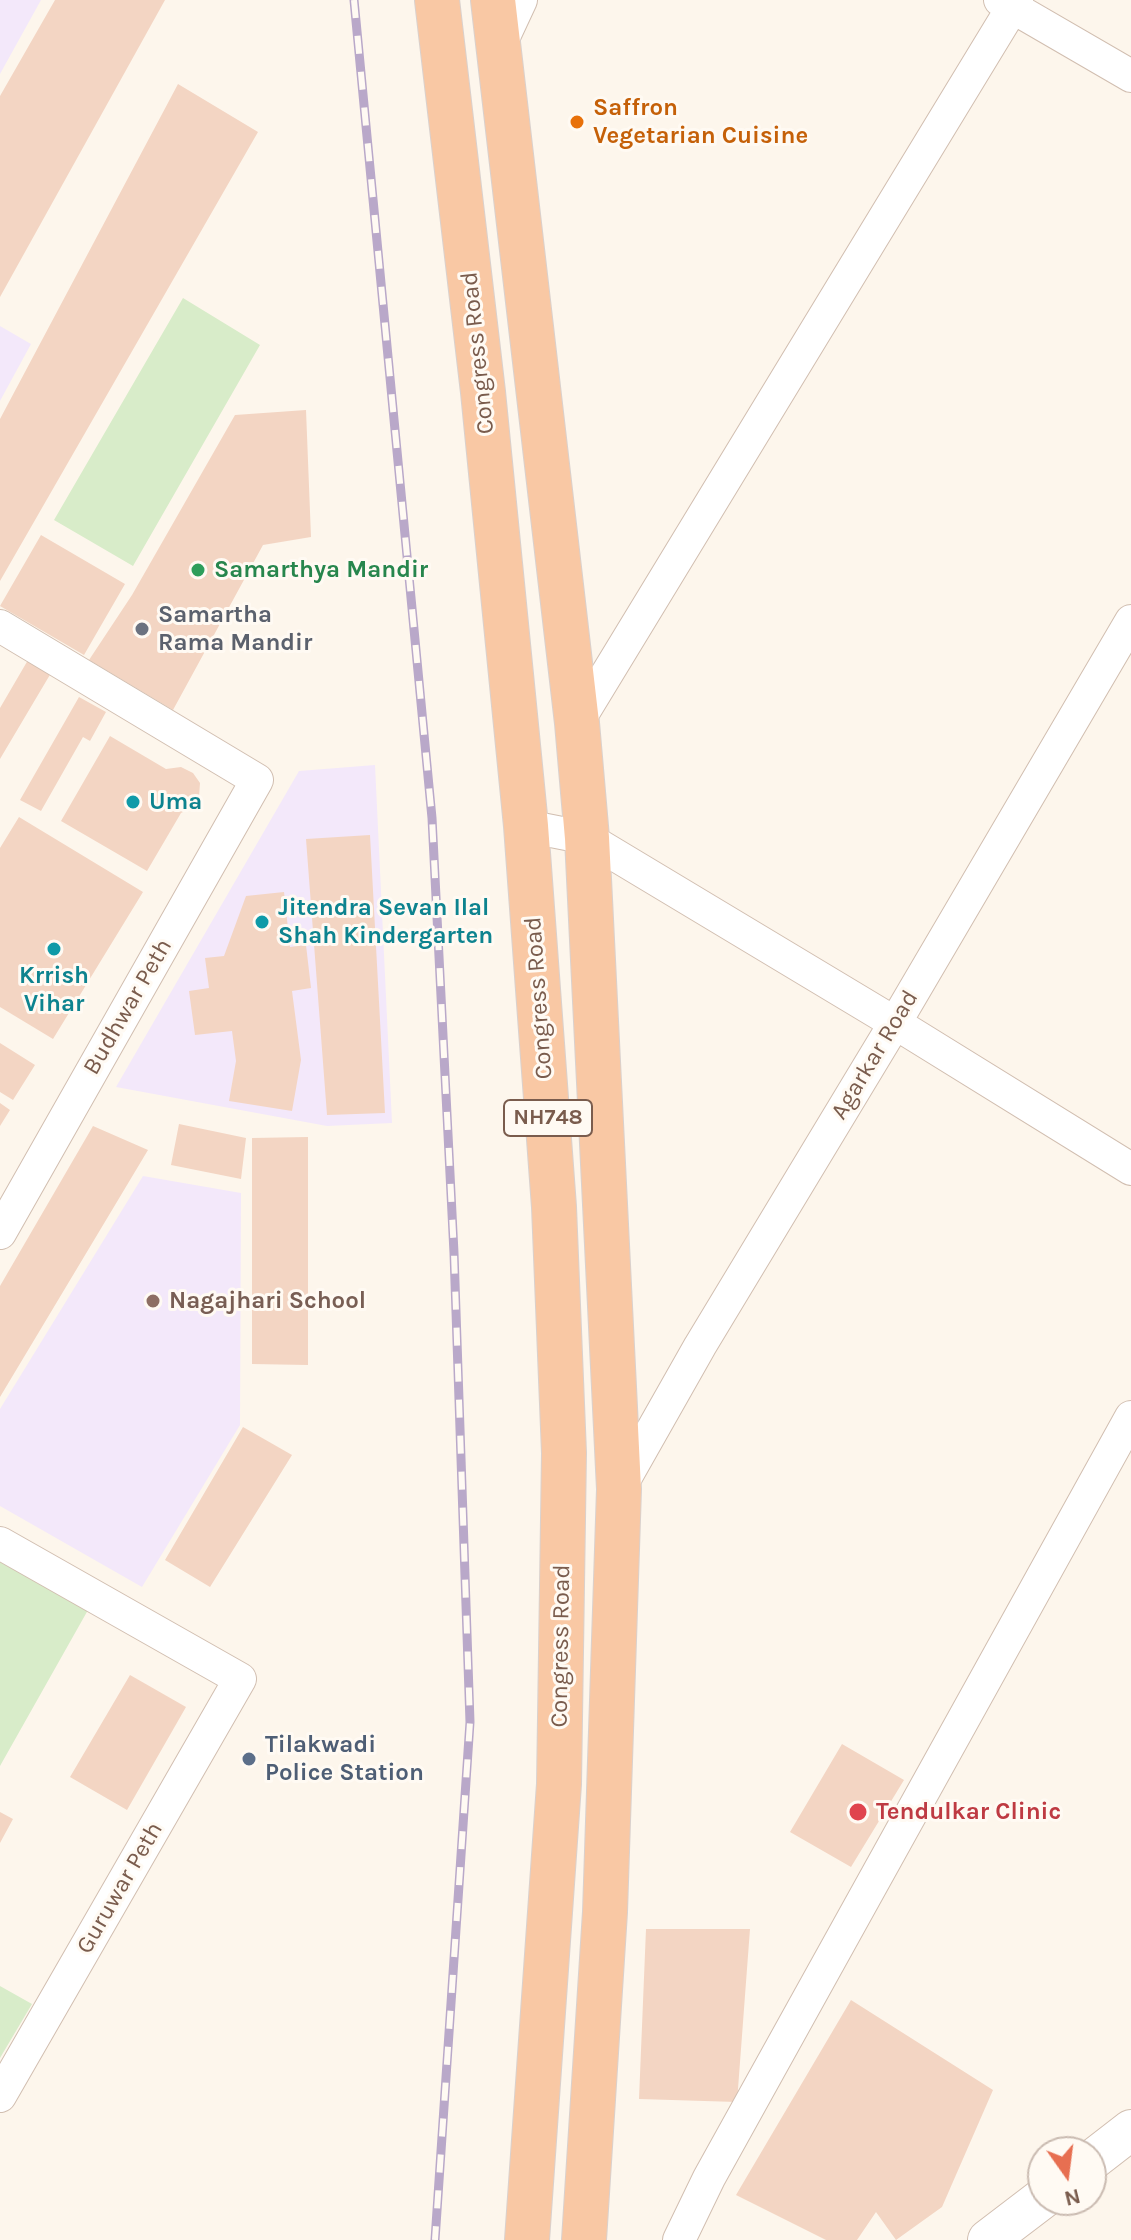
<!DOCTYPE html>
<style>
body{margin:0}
#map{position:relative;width:1131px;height:2240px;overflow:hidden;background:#fdf6ec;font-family:Karla,sans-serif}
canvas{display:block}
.north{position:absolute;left:1027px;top:2136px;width:80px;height:80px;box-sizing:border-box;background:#fffaf3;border:2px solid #cabbb1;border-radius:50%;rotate:166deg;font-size:22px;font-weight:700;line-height:32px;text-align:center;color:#7a5c4d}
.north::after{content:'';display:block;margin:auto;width:28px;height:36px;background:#e76f51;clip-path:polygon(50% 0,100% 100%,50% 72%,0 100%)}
</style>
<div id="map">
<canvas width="1131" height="2240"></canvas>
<div class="north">N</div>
</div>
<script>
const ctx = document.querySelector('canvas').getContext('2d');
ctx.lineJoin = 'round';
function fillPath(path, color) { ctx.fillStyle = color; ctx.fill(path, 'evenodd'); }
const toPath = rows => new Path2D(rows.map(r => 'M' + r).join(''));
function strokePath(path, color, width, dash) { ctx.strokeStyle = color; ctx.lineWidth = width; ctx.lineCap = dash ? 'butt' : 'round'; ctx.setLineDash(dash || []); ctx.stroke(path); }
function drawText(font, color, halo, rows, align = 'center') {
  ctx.font = font + ' Karla,sans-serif'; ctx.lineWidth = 6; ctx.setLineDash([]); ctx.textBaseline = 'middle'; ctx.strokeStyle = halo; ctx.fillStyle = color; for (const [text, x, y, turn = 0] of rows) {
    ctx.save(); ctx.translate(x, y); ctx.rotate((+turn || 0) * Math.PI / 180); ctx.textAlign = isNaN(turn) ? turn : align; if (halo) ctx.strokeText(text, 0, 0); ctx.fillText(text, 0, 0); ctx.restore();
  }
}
fillPath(toPath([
 [0,0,41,0,0,74],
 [0,326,31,344,0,401],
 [375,765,392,1123,327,1126,116,1087,299,771],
 [143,1176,241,1193,240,1425,142,1587,0,1506,0,1409]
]), '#f3e8fa');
fillPath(toPath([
 [183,298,260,345,133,566,54,520],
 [0,1562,88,1610,0,1766],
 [0,1986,32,2004,0,2058]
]), '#d8ecc9');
fillPath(toPath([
 [55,0,165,0,0,297,0,96],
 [178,84,258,132,0,581,0,419],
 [306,410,311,537,263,545,173,710,89,660,132,595,235,415],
 [41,535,125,584,84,655,0,606],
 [28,660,51,673,0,759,0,708],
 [79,697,106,712,90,741,83,737,41,811,20,800],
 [110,736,166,769,181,767,193,773,200,783,199,797,191,808,181,813,147,871,61,821],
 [19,817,143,892,53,1039,0,1007,0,848],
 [370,835,385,1113,327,1115,306,839],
 [284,892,290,947,306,945,311,988,292,991,301,1060,292,1111,229,1101,236,1061,232,1031,195,1035,189,991,209,988,205,958,224,956,246,896],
 [0,1043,35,1065,13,1100,0,1092],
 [0,1103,10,1110,0,1126],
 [179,1124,246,1138,241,1179,171,1165],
 [93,1126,148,1150,0,1397,0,1286],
 [308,1137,308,1365,252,1364,252,1138],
 [243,1427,292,1455,210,1587,165,1560],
 [130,1675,186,1707,127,1810,70,1777],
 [842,1744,904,1780,851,1867,790,1832],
 [0,1812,13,1819,0,1843],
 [646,1929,750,1929,737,2102,639,2099],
 [851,2000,993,2090,942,2207,896,2240,876,2212,857,2240,826,2240,736,2195]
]), '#f3d5c3');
const minor = toPath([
 [1000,0,1131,76],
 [500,45,521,0],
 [0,626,257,780,0,1233],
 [577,723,1017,0],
 [526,826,587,838,895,1023,1131,1169],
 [619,1489,700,1346,895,1023,1131,621],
 [0,1543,240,1679,0,2096],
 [679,2240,709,2178,1131,1417]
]);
const tertiary = toPath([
 [1091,2161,1131,2130],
 [988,2240,1043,2198]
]);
const trunk = toPath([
 [437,0,483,392,526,826,554,1207,564,1453,559,1784,527,2240],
 [493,0,577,723,587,838,619,1489,605,1912,584,2240]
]);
strokePath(minor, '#d1beb0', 34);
strokePath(tertiary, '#d1beb0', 42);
strokePath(trunk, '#dad1cd', 46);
strokePath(minor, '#fff', 32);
strokePath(tertiary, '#fff', 40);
strokePath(trunk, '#f9c8a4', 44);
const rail = toPath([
 [354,0,432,818,454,1253,470,1722,435,2240]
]);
strokePath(rail, '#b9a8c9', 9);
strokePath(rail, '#fffaf3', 6, [18]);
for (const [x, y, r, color] of [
 [577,122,8,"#e8710a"],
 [198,570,8,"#2e9e5b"],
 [142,629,8,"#6b7280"],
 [133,802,8,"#0f9aa8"],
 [262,922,8,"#0f9aa8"],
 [54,949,8,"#0f9aa8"],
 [153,1301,8,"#8d6e63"],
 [249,1759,8,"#5c6f8a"],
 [858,1812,10,"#e0444e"]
]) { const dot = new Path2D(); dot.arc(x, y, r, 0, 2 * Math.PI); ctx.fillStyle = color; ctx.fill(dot); strokePath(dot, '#fffaf3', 3); }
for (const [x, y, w] of [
 [548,1118,88]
]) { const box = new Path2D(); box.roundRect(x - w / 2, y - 18, w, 36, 6); ctx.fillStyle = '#fffaf3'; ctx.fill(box); strokePath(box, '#7a5c4d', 2); }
drawText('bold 22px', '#7a5c4d', null, [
 ["NH748",548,1118]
]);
drawText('bold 24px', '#c56008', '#fffaf3', [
 ["Saffron",593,108],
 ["Vegetarian Cuisine",593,136]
], 'left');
drawText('24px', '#7a5c4d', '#fffaf3', [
 ["Congress Road",478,353,-96],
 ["Congress Road",539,998,-94],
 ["Budhwar Peth",128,1007,-60],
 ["Agarkar Road",875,1055,-59],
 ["Congress Road",561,1646,-89],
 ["Guruwar Peth",120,1888,-60]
]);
drawText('bold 24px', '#27864d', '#fffaf3', [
 ["Samarthya Mandir",214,570]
], 'left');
drawText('bold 24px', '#5b616d', '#fffaf3', [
 ["Samartha",158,615],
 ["Rama Mandir",158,643]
], 'left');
drawText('bold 24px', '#0d838f', '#fffaf3', [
 ["Uma",149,802],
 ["Jitendra Sevan Ilal",278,908],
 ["Shah Kindergarten",278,936],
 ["Krrish",54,976,"center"],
 ["Vihar",54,1004,"center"]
], 'left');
drawText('bold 24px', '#785e54', '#fffaf3', [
 ["Nagajhari School",169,1301]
], 'left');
drawText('bold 24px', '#4e5e75', '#fffaf3', [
 ["Tilakwadi",265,1745],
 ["Police Station",265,1773]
], 'left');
drawText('bold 24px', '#be3a42', '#fffaf3', [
 ["Tendulkar Clinic",876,1812]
], 'left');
</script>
